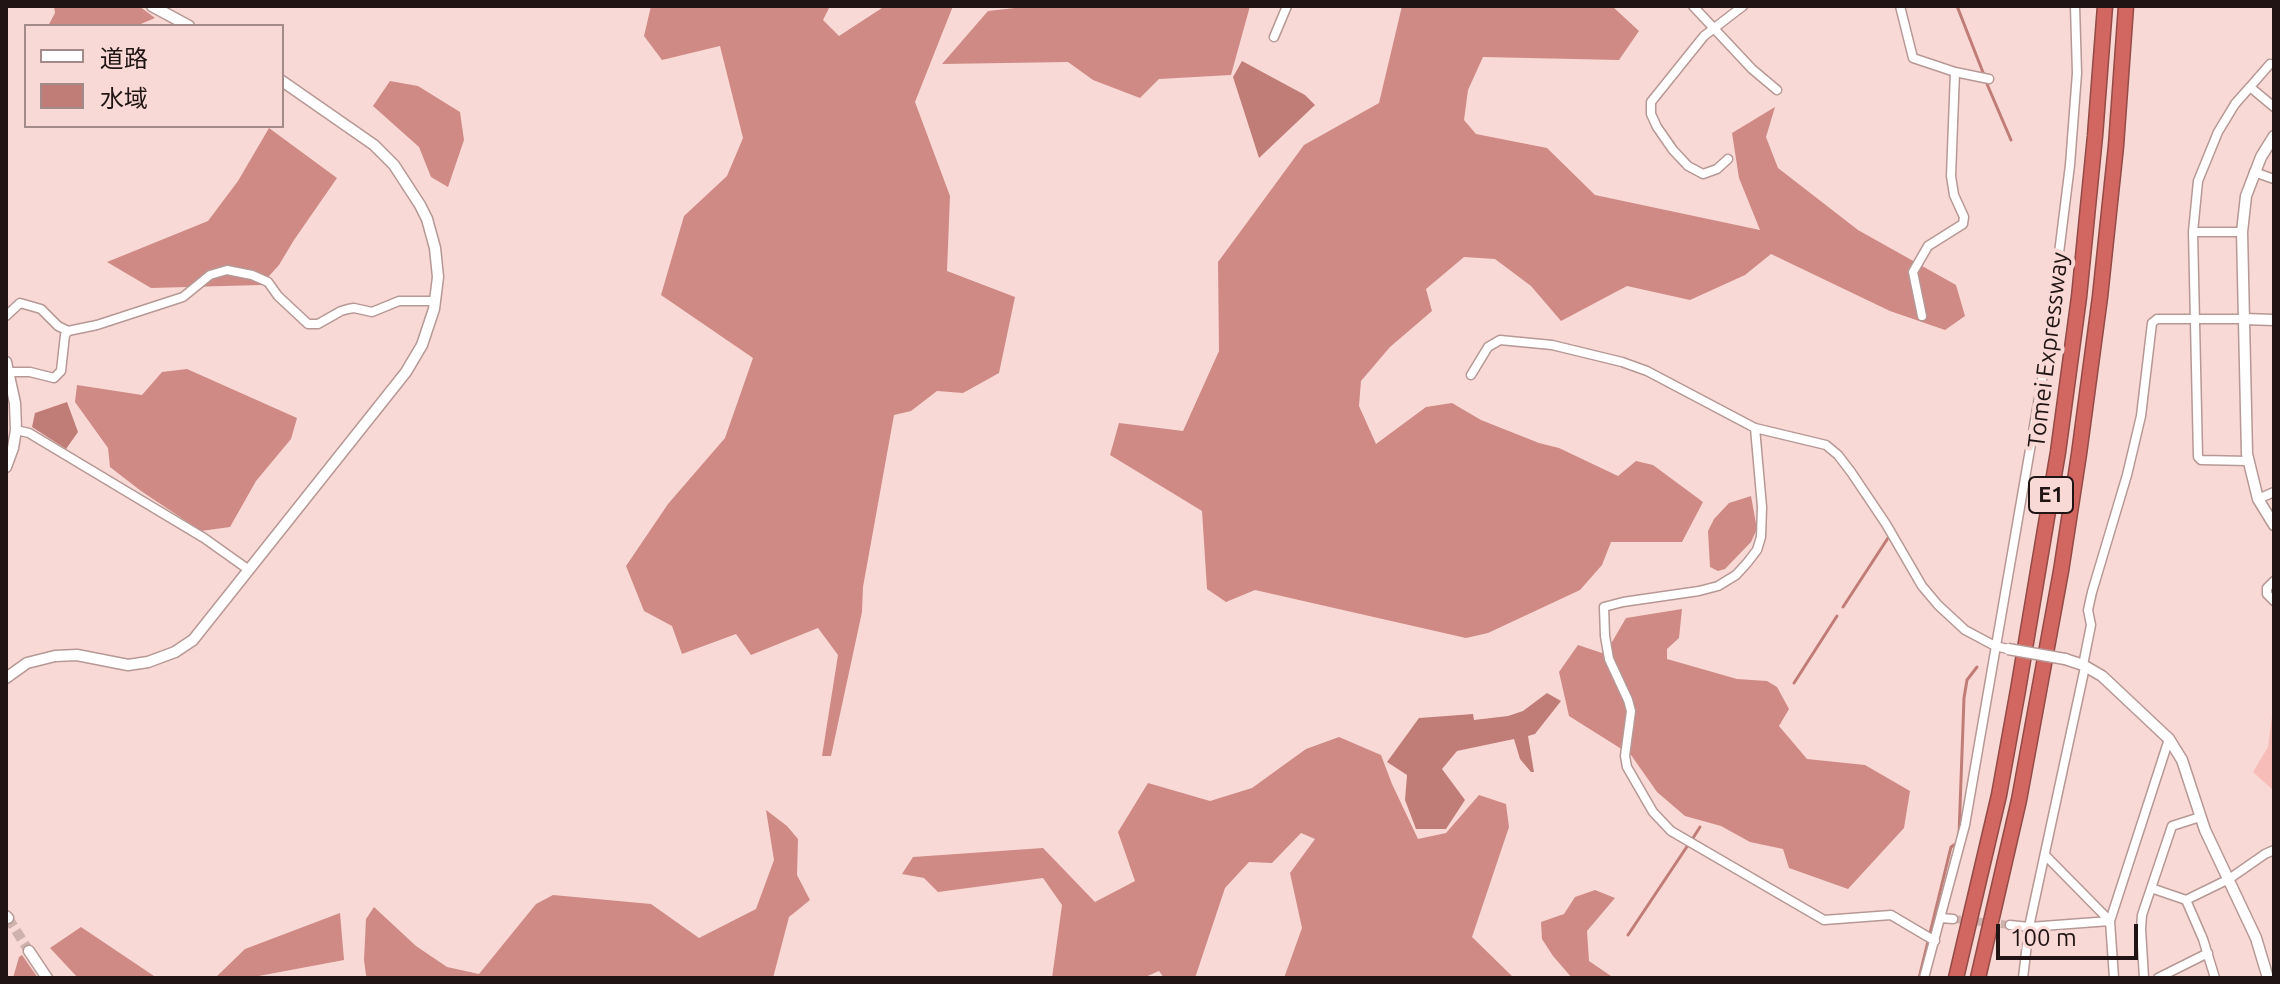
<!DOCTYPE html>
<meta charset="utf-8">
<style>
body{margin:0}
#map{position:relative;width:2280px;height:984px;overflow:hidden;background:#f9d9d5;font-family:Ubuntu,"Noto Sans JP",sans-serif}
canvas{display:block}
.frame{position:absolute;inset:0;border:8px solid #201514;pointer-events:none}
.legend{position:absolute;left:24px;top:24px;width:260px;height:104px;box-sizing:border-box;background:#f9d9d5;border:2px solid #a28b88;margin:0;padding:10px 14px;list-style:none;font-size:24px;color:#201514}
.legend li{display:flex;align-items:center;gap:16px;height:40px}
.legend b{width:40px;border:2px solid #a28b88}
.scale{position:absolute;left:1996px;top:924px;width:142px;height:36px;box-sizing:border-box;border:4px solid #201514;border-top:0;padding-left:10px;font-size:24px;line-height:28px;white-space:nowrap;color:#201514;-webkit-text-stroke:6px #f9d9d5;paint-order:stroke}
</style>
<div id="map">
<canvas width="2280" height="984"></canvas>
<div class="frame"></div>
<ul class="legend">
<li><b style="height:10px;background:#fff"></b>道路</li>
<li><b style="height:22px;background:#c07d77"></b>水域</li>
</ul>
<div class="scale">100 m</div>
</div>
<script>
const ctx = document.querySelector('canvas').getContext('2d');
ctx.lineJoin = 'round';
function fillPath(path, color) { ctx.fillStyle = color; ctx.fill(path, 'evenodd'); }
const toPath = rows => new Path2D(rows.map(r => 'M' + r).join(''));
function strokePath(path, color, width, dash) { ctx.strokeStyle = color; ctx.lineWidth = width; ctx.lineCap = dash ? 'butt' : 'round'; ctx.setLineDash(dash || []); ctx.stroke(path); }
function drawText(font, color, halo, rows, align = 'center') {
  ctx.font = font + ' Ubuntu,sans-serif'; ctx.lineWidth = 8; ctx.setLineDash([]); ctx.textBaseline = 'middle'; ctx.strokeStyle = halo; ctx.fillStyle = color; for (const [text, x, y, turn = 0] of rows) {
    ctx.save(); ctx.translate(x, y); ctx.rotate((+turn || 0) * Math.PI / 180); ctx.textAlign = isNaN(turn) ? turn : align; if (halo) ctx.strokeText(text, 0, 0); ctx.fillText(text, 0, 0); ctx.restore();
  }
}
fillPath(toPath([
 [2274,701,2274,791,2253,772,2268,747]
]), '#f7bdb8');
fillPath(toPath([
 [54,6,139,6,155,18,136,26,48,26,55,13],
 [651,6,830,6,823,20,839,36,885,6,953,6,915,102,950,196,947,271,1015,297,999,373,963,393,937,391,911,411,894,415,863,587,862,612,831,756,822,756,838,655,818,628,751,655,736,634,682,654,672,626,644,611,626,566,668,504,725,438,753,358,661,295,684,216,727,176,743,138,720,46,662,60,644,36],
 [1033,6,1250,6,1231,75,1159,79,1140,98,1093,80,1068,62,942,64,988,11],
 [1402,6,1612,6,1639,31,1619,60,1483,57,1468,90,1464,120,1476,134,1547,148,1595,195,1760,230,1739,178,1732,133,1775,107,1766,137,1778,168,1858,230,1956,285,1965,316,1945,330,1890,311,1771,254,1745,275,1690,300,1627,286,1561,321,1531,286,1495,259,1464,257,1426,289,1432,311,1390,347,1361,381,1359,406,1376,444,1426,407,1452,403,1481,420,1539,443,1559,448,1618,476,1636,461,1653,465,1703,502,1682,542,1611,542,1602,565,1580,590,1488,633,1466,638,1255,590,1226,602,1207,589,1202,511,1110,455,1119,423,1183,431,1219,351,1218,262,1304,145,1379,103],
 [390,81,418,86,460,112,464,140,448,187,431,177,419,147,373,106],
 [269,128,337,178,294,240,279,265,261,285,151,288,107,262,208,221,238,181],
 [187,369,297,418,291,439,256,481,230,527,201,531,141,491,110,467,108,448,75,402,77,385,142,395,162,372],
 [1751,496,1757,529,1751,542,1725,569,1718,571,1710,567,1708,531,1714,519,1729,503],
 [1682,609,1679,638,1667,649,1667,659,1737,679,1767,681,1777,687,1789,709,1779,726,1807,759,1865,765,1910,791,1904,828,1848,889,1789,868,1783,849,1750,842,1721,826,1685,816,1657,792,1631,755,1569,716,1559,672,1578,645,1605,654,1626,618],
 [1339,737,1381,755,1392,784,1418,839,1446,833,1479,795,1506,804,1509,827,1472,937,1514,978,1284,978,1302,928,1290,873,1315,839,1301,833,1272,863,1249,862,1225,888,1195,978,1164,978,1159,971,1143,978,1052,978,1062,905,1043,878,938,892,924,878,902,874,913,857,1043,848,1095,902,1135,881,1118,832,1148,783,1210,801,1252,788,1306,749],
 [766,810,787,826,798,839,797,875,810,900,789,917,773,978,368,978,366,975,364,960,366,919,374,907,416,946,447,967,479,974,536,904,553,895,651,904,699,938,756,909,774,860],
 [1595,890,1615,898,1587,931,1589,961,1614,978,1572,978,1553,956,1542,939,1541,922,1564,914,1575,897],
 [340,913,344,960,248,978,215,978,245,949],
 [81,927,157,978,78,978,50,948],
 [22,955,38,978,13,978,19,957]
]), '#cf8a85');
fillPath(toPath([
 [1242,61,1305,95,1315,105,1259,158,1233,77],
 [67,402,78,432,66,449,32,427,35,413],
 [1547,693,1561,701,1535,734,1528,736,1534,772,1531,772,1520,759,1514,739,1457,751,1442,769,1465,800,1446,829,1416,829,1405,800,1407,775,1387,762,1419,718,1473,714,1474,720,1508,716,1523,711]
]), '#c07d77');
strokePath(toPath([
 [1957,6,1984,75],
 [1987,84,2011,140],
 [1843,607,1888,538],
 [1794,683,1837,616],
 [1959,835,1964,698,1967,680,1977,667],
 [1693,838,1700,827],
 [1628,935,1688,845],
 [1919,978,1951,847,1957,843]
]), '#c07d77', 3);
strokePath(toPath([
 [1953,919,2010,925]
]), '#ceb2ae', 8, [8, 4]);
strokePath(toPath([
 [8,918,29,951]
]), '#ceb2ae', 10, [10, 5]);
const minor = toPath([
 [1693,6,1752,69,1777,90],
 [1900,6,1913,58,1955,72,1989,79],
 [1274,37,1287,6],
 [2250,87,2270,64],
 [1728,159,1717,169,1703,174,1688,166,1673,150,1657,127,1651,114,1651,102,1704,36,1743,6],
 [2254,172,2274,179],
 [2193,232,2242,232],
 [6,316,20,303,41,309,58,326,68,331],
 [1922,316,1913,272,1928,246,1963,224,1964,217,1954,195,1951,176,1955,72],
 [9,372,30,372,54,378,61,371,65,335,68,331,97,325,183,297,210,275,227,270,252,275,268,282,278,296,308,324,318,324,341,311,348,309,354,308,372,312,399,301,435,301],
 [1471,375,1488,347,1500,340,1552,345,1622,362,1647,371,1755,428,1826,445,1838,455,1851,472,1886,524,1922,586,1938,605,1965,630,1995,646,2008,649],
 [1755,428,1762,507,1761,537,1757,550,1747,563,1736,575,1718,586,1699,591,1623,602,1604,607,1605,636,1609,659,1628,700,1631,711,1625,756,1627,767,1653,812,1671,831,1824,920,1891,915,1935,941],
 [16,430,29,433,204,538,249,570],
 [2248,461,2201,460,2198,457,2193,232,2198,181,2218,132,2235,104,2250,87,2274,107],
 [2258,499,2274,492],
 [2274,581,2267,588,2267,594,2274,601],
 [2083,665,2091,625,2088,610,2092,592,2127,475,2141,416,2152,323,2157,319,2244,319],
 [2045,855,2110,921],
 [2151,888,2186,900,2229,879,2265,854,2274,850],
 [2186,900,2203,939,2215,978],
 [1941,918,1953,919],
 [2010,925,2029,927,2110,921],
 [1924,978,1965,825,2046,357,2070,165,2077,73,2075,6],
 [2023,978,2029,927,2085,667],
 [2114,978,2110,921,2169,739],
 [2144,978,2141,929,2142,915,2172,826,2200,817],
 [2158,978,2208,953]
]);
const tertiary = toPath([
 [152,6,189,26],
 [2274,136,2261,157,2246,196,2242,232,2247,454,2258,499,2274,525],
 [2244,319,2274,320],
 [6,362,15,403,16,430,13,448,6,467],
 [2065,659,2083,665,2102,676,2169,739,2182,760,2205,830,2256,938,2268,978],
 [6,678,27,663,55,656,77,655,128,665,148,662,175,652,193,640,406,372,422,345,434,309,438,277,435,248,427,219,420,205,394,165,374,145,282,81],
 [6,916,8,918],
 [29,951,47,978]
]);
const motorway = toPath([
 [1956,978,1999,795,2018,690,2058,452,2079,297,2095,136,2105,6],
 [1978,978,2019,800,2061,571,2079,454,2100,297,2116,146,2126,6]
]);
strokePath(minor, '#b69895', 11);
strokePath(tertiary, '#b69895', 13);
strokePath(motorway, '#944a46', 17);
strokePath(minor, '#fff', 8);
strokePath(tertiary, '#fff', 10);
strokePath(motorway, '#d26761', 14);
const tertiaryBridge = toPath([
 [2008,649,2065,659]
]);
strokePath(tertiaryBridge, '#b69895', 13, []);
strokePath(tertiaryBridge, '#fff', 10);
for (const [x, y, w] of [
 [2051,495,44]
]) { const box = new Path2D(); box.roundRect(x - w / 2, y - 18, w, 36, 6); ctx.fillStyle = '#f9d9d5'; ctx.fill(box); strokePath(box, '#201514', 2); }
drawText('bold 22px', '#201514', null, [
 ["E1",2051,495]
]);
drawText('24px', '#201514', '#f9d9d5', [
 ["Tomei Expressway",2048,350,-83]
]);
</script>
